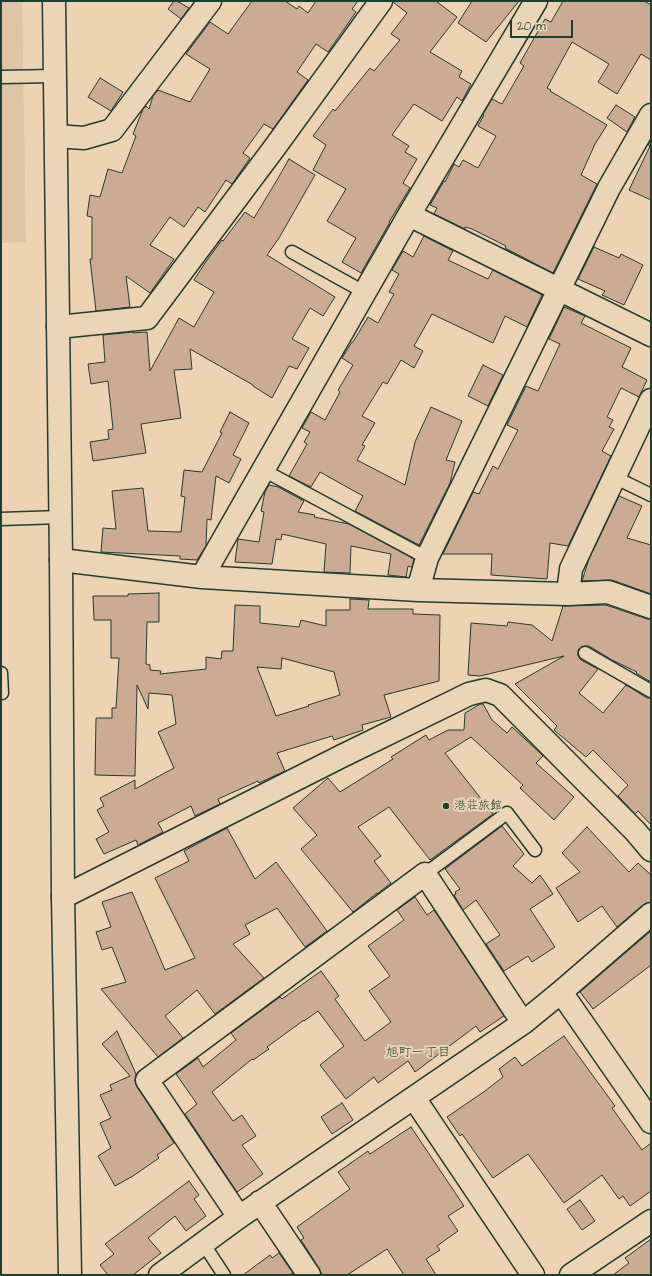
<!DOCTYPE html>
<meta charset="utf-8">
<style>
body{margin:0}
#map{position:relative;width:652px;height:1276px;overflow:hidden;background:#edd3b2;font-family:"Architects Daughter",sans-serif}
canvas{display:block}
.frame{position:absolute;inset:0;border:2px solid #1f3d34;pointer-events:none}
.scale{position:absolute;left:510px;top:20px;width:63px;height:18px;box-sizing:border-box;border:2px solid #1f3d34;border-top:0;padding-left:5px;font-size:12px;line-height:14px;white-space:nowrap;color:#1f3d34;-webkit-text-stroke:3px #ead6b4;paint-order:stroke}
</style>
<div id="map">
<canvas width="652" height="1276"></canvas>
<div class="frame"></div>
<div class="scale">20 m</div>
</div>
<script>
const ctx = document.querySelector('canvas').getContext('2d');
ctx.lineJoin = 'round';
function fillPath(path, color) { ctx.fillStyle = color; ctx.fill(path, 'evenodd'); }
const toPath = rows => new Path2D(rows.map(r => 'M' + r).join(''));
function strokePath(path, color, width, dash) { ctx.strokeStyle = color; ctx.lineWidth = width; ctx.lineCap = dash ? 'butt' : 'round'; ctx.setLineDash(dash || []); ctx.stroke(path); }
function drawText(font, color, halo, rows, align = 'center') {
  ctx.font = font + ' "Architects Daughter","Klee One",sans-serif'; ctx.lineWidth = 4; ctx.setLineDash([]); ctx.textBaseline = 'middle'; ctx.strokeStyle = halo; ctx.fillStyle = color; for (const [text, x, y, turn = 0] of rows) {
    ctx.save(); ctx.translate(x, y); ctx.rotate((+turn || 0) * Math.PI / 180); ctx.textAlign = isNaN(turn) ? turn : align; if (halo) ctx.strokeText(text, 0, 0); ctx.fillText(text, 0, 0); ctx.restore();
  }
}
fillPath(toPath([
 [1,1,22,1,26,242,1,243]
]), '#dfc4a6');
const building = toPath([
 [174,1,177,1,189,8,181,19,168,9,174,1],
 [252,1,285,1,297,9,299,6,308,13,316,1,358,1,352,9,356,12,328,52,316,44,297,72,308,80,273,129,264,124,243,153,250,158,232,184,226,180,205,212,198,207,184,227,170,217,150,245,174,259,150,293,126,276,130,307,96,311,90,259,92,259,92,217,87,216,90,195,100,197,108,169,122,173,136,136,133,134,143,109,146,106,149,109,153,96,158,90,190,102,210,69,186,54,210,22,228,34,252,1],
 [393,1,436,1,457,17,430,52,462,71,459,77,471,84,462,101,457,97,442,121,414,104,392,135,409,146,405,152,417,159,403,183,410,188,389,222,390,222,361,273,342,262,356,238,327,221,346,189,313,170,326,145,313,136,333,109,335,111,370,68,374,71,400,40,391,34,407,13,393,2,393,1],
 [472,1,519,1,486,42,458,23,472,1],
 [563,1,644,1,651,5,651,60,641,54,617,94,598,82,609,64,572,42,547,88,551,90,550,91,607,125,595,144,581,175,597,184,553,273,505,248,506,246,472,229,465,227,465,229,434,214,437,208,430,205,444,181,445,182,454,164,459,167,463,160,478,168,496,136,478,126,484,115,483,114,492,99,502,104,524,66,520,63,545,19,551,22,563,1],
 [100,78,123,92,111,111,88,97,100,78],
 [616,105,635,117,627,132,607,118,616,105],
 [651,140,651,200,629,190,650,146,648,145,651,140],
 [289,159,315,175,279,238,267,255,335,297,323,316,310,308,292,339,309,348,297,369,289,366,272,398,253,386,253,385,190,349,192,369,174,370,181,418,141,424,146,453,93,461,90,442,109,439,108,430,113,429,108,381,91,384,88,364,105,362,103,335,133,332,133,333,147,332,150,371,179,318,194,327,214,292,194,280,205,263,222,240,223,241,245,212,254,218,277,180,289,159],
 [424,236,453,251,448,260,488,279,493,270,542,295,527,327,505,316,493,343,432,314,414,346,423,351,414,368,401,360,387,384,383,382,362,416,375,423,362,445,365,446,357,460,405,485,415,442,431,407,462,421,446,460,455,462,450,483,419,545,355,511,363,496,320,472,311,487,289,476,307,444,304,442,310,432,302,428,311,412,325,420,340,392,338,390,353,365,342,358,352,342,353,342,368,317,378,323,394,294,389,292,399,274,392,270,403,251,413,257,424,236],
 [594,247,619,258,621,254,643,265,624,305,602,295,605,291,578,279,594,247],
 [564,307,585,316,581,323,631,348,622,367,647,380,639,397,621,388,607,417,613,420,609,427,614,429,602,451,611,456,568,546,550,543,547,579,491,575,492,554,443,554,473,492,479,494,493,466,498,469,518,430,507,425,526,386,538,391,560,344,549,339,564,307],
 [483,365,503,375,488,406,468,396,483,365],
 [230,412,249,423,233,455,241,459,229,483,216,476,211,520,207,519,206,546,197,560,180,559,180,556,101,552,103,528,116,529,112,491,143,488,148,531,181,532,185,497,181,496,184,470,202,472,222,433,220,432,230,412],
 [269,485,278,487,304,501,298,512,315,515,314,517,349,524,414,559,412,567,408,566,406,577,388,575,391,554,351,546,350,573,324,572,326,544,282,534,281,540,276,539,272,564,235,562,238,539,259,542,264,512,261,511,265,492,269,485],
 [619,496,642,506,627,538,651,545,651,594,612,580,582,581,589,559,619,496],
 [159,593,159,622,147,622,146,664,150,665,150,670,161,671,160,674,206,669,206,657,221,659,222,651,233,651,235,605,260,606,260,623,299,627,301,620,326,626,326,610,350,610,350,599,369,600,368,609,413,609,413,614,440,615,439,681,384,695,391,717,362,725,363,730,334,740,332,736,277,753,285,771,259,783,258,781,218,799,220,804,195,816,191,806,158,823,163,832,138,845,136,840,104,854,96,839,109,832,97,810,104,806,100,798,135,780,135,789,174,768,158,732,176,724,172,695,149,693,148,709,137,685,135,776,95,775,96,718,112,718,112,708,116,708,119,658,111,658,111,620,94,620,93,596,128,596,128,594,159,593],
 [282,658,334,672,340,695,308,705,309,706,276,716,257,667,281,669,282,658],
 [606,605,647,619,651,619,651,682,636,673,637,672,612,660,589,646,585,646,581,647,578,650,578,656,581,660,598,669,579,693,603,713,626,685,647,698,651,698,651,825,638,811,635,814,618,796,628,785,593,750,586,757,554,730,557,726,515,684,564,656,480,676,468,675,471,623,507,626,508,622,532,625,552,641,563,606,606,605],
 [480,704,483,704,492,720,507,733,512,727,540,753,543,756,536,763,574,797,554,820,520,788,523,785,471,737,445,753,493,814,430,860,389,807,358,827,381,856,374,861,391,883,377,894,377,893,353,912,301,849,317,835,293,808,328,778,340,792,393,759,391,757,426,735,429,740,448,730,464,730,465,713,480,704],
 [502,826,524,854,513,866,532,883,540,875,553,894,530,909,555,947,532,962,528,956,504,971,486,944,500,935,476,900,463,910,454,895,456,894,455,892,460,889,445,869,502,826],
 [587,827,629,872,638,863,651,875,651,902,643,905,617,927,602,906,578,922,556,888,580,872,562,853,587,827],
 [227,828,255,879,276,862,327,931,305,947,277,908,245,925,250,934,233,944,264,978,215,1014,197,990,165,1016,183,1038,158,1057,101,989,126,982,112,947,102,950,96,932,111,927,102,902,132,892,165,970,195,958,155,878,189,861,184,851,227,828],
 [415,897,427,915,434,910,504,1016,480,1032,476,1026,415,1072,408,1061,378,1083,374,1077,346,1099,320,1065,344,1046,318,1011,304,1021,304,1020,267,1047,269,1049,253,1060,252,1059,212,1092,233,1121,242,1115,256,1136,242,1145,263,1174,237,1192,185,1114,197,1104,176,1074,198,1058,203,1067,236,1040,231,1033,280,997,282,999,321,971,339,996,335,999,365,1041,391,1022,369,991,390,976,368,946,404,920,397,910,415,897],
 [651,931,651,965,593,1009,580,992,651,931],
 [117,1031,136,1074,135,1081,137,1087,174,1143,157,1155,159,1158,133,1176,115,1186,98,1156,111,1148,100,1123,111,1118,100,1095,112,1090,110,1085,130,1076,102,1044,117,1031],
 [564,1036,615,1106,612,1108,642,1150,651,1143,651,1191,630,1206,623,1196,619,1199,602,1175,564,1203,528,1154,493,1178,462,1134,460,1136,447,1117,485,1091,503,1077,499,1069,515,1057,522,1066,564,1036],
 [342,1103,353,1120,332,1134,321,1117,342,1103],
 [411,1127,464,1206,448,1216,458,1231,437,1246,440,1250,426,1259,436,1275,404,1275,387,1249,347,1275,322,1275,319,1268,301,1240,304,1238,297,1227,350,1189,338,1172,368,1151,370,1154,411,1127],
 [189,1181,199,1195,194,1199,206,1216,186,1231,175,1216,148,1238,161,1253,133,1275,108,1275,100,1265,114,1254,105,1244,189,1181],
 [580,1200,595,1221,582,1230,567,1209,580,1200],
 [651,1239,651,1275,613,1275,629,1263,625,1258,651,1239],
 [279,1253,293,1273,289,1275,243,1275,270,1255,272,1258,279,1253]
]);
fillPath(building, '#cdab92');
strokePath(building, '#1f3d34', 1);
const service = toPath([
 [1,77,55,76],
 [292,252,364,292],
 [263,470,427,558],
 [614,477,651,495],
 [1,519,61,517],
 [585,653,651,691],
 [1,673,2,693],
 [425,874,507,813,535,850],
 [203,1243,224,1275]
]);
const minor = toPath([
 [56,136,84,138,112,130,210,1],
 [409,215,651,335],
 [58,327,147,318,275,147,381,1],
 [61,560,202,577,418,590,568,594,608,592,651,607],
 [202,577,409,215,536,1],
 [418,590,427,558,609,188,651,115],
 [568,594,571,569,651,400],
 [63,897,342,756,469,694,486,690,500,695,635,831,651,850],
 [561,992,651,1122],
 [414,1098,533,1275],
 [260,1202,309,1275],
 [239,1217,147,1080,425,874,523,1023],
 [160,1275,239,1217,523,1023,561,992,651,914],
 [571,1275,651,1221]
]);
const tertiary = toPath([
 [54,1,61,560,63,897,70,1275]
]);
strokePath(service, '#1f3d34', 15);
strokePath(minor, '#1f3d34', 25);
strokePath(tertiary, '#1f3d34', 25);
strokePath(service, '#ead6b4', 12);
strokePath(minor, '#ead6b4', 22);
strokePath(tertiary, '#ead6b4', 22);
for (const [x, y, r, color] of [
 [446,806,4,"#1f3d34"]
]) { const dot = new Path2D(); dot.arc(x, y, r, 0, 2 * Math.PI); ctx.fillStyle = color; ctx.fill(dot); strokePath(dot, '#ead6b4', 1.5); }
drawText('12px', '#1f3d34', '#ead6b4', [
 ["港荘旅館",454,806]
], 'left');
drawText('13px', '#1f3d34', '#ead6b4', [
 ["旭町一丁目",418,1053]
]);
</script>
